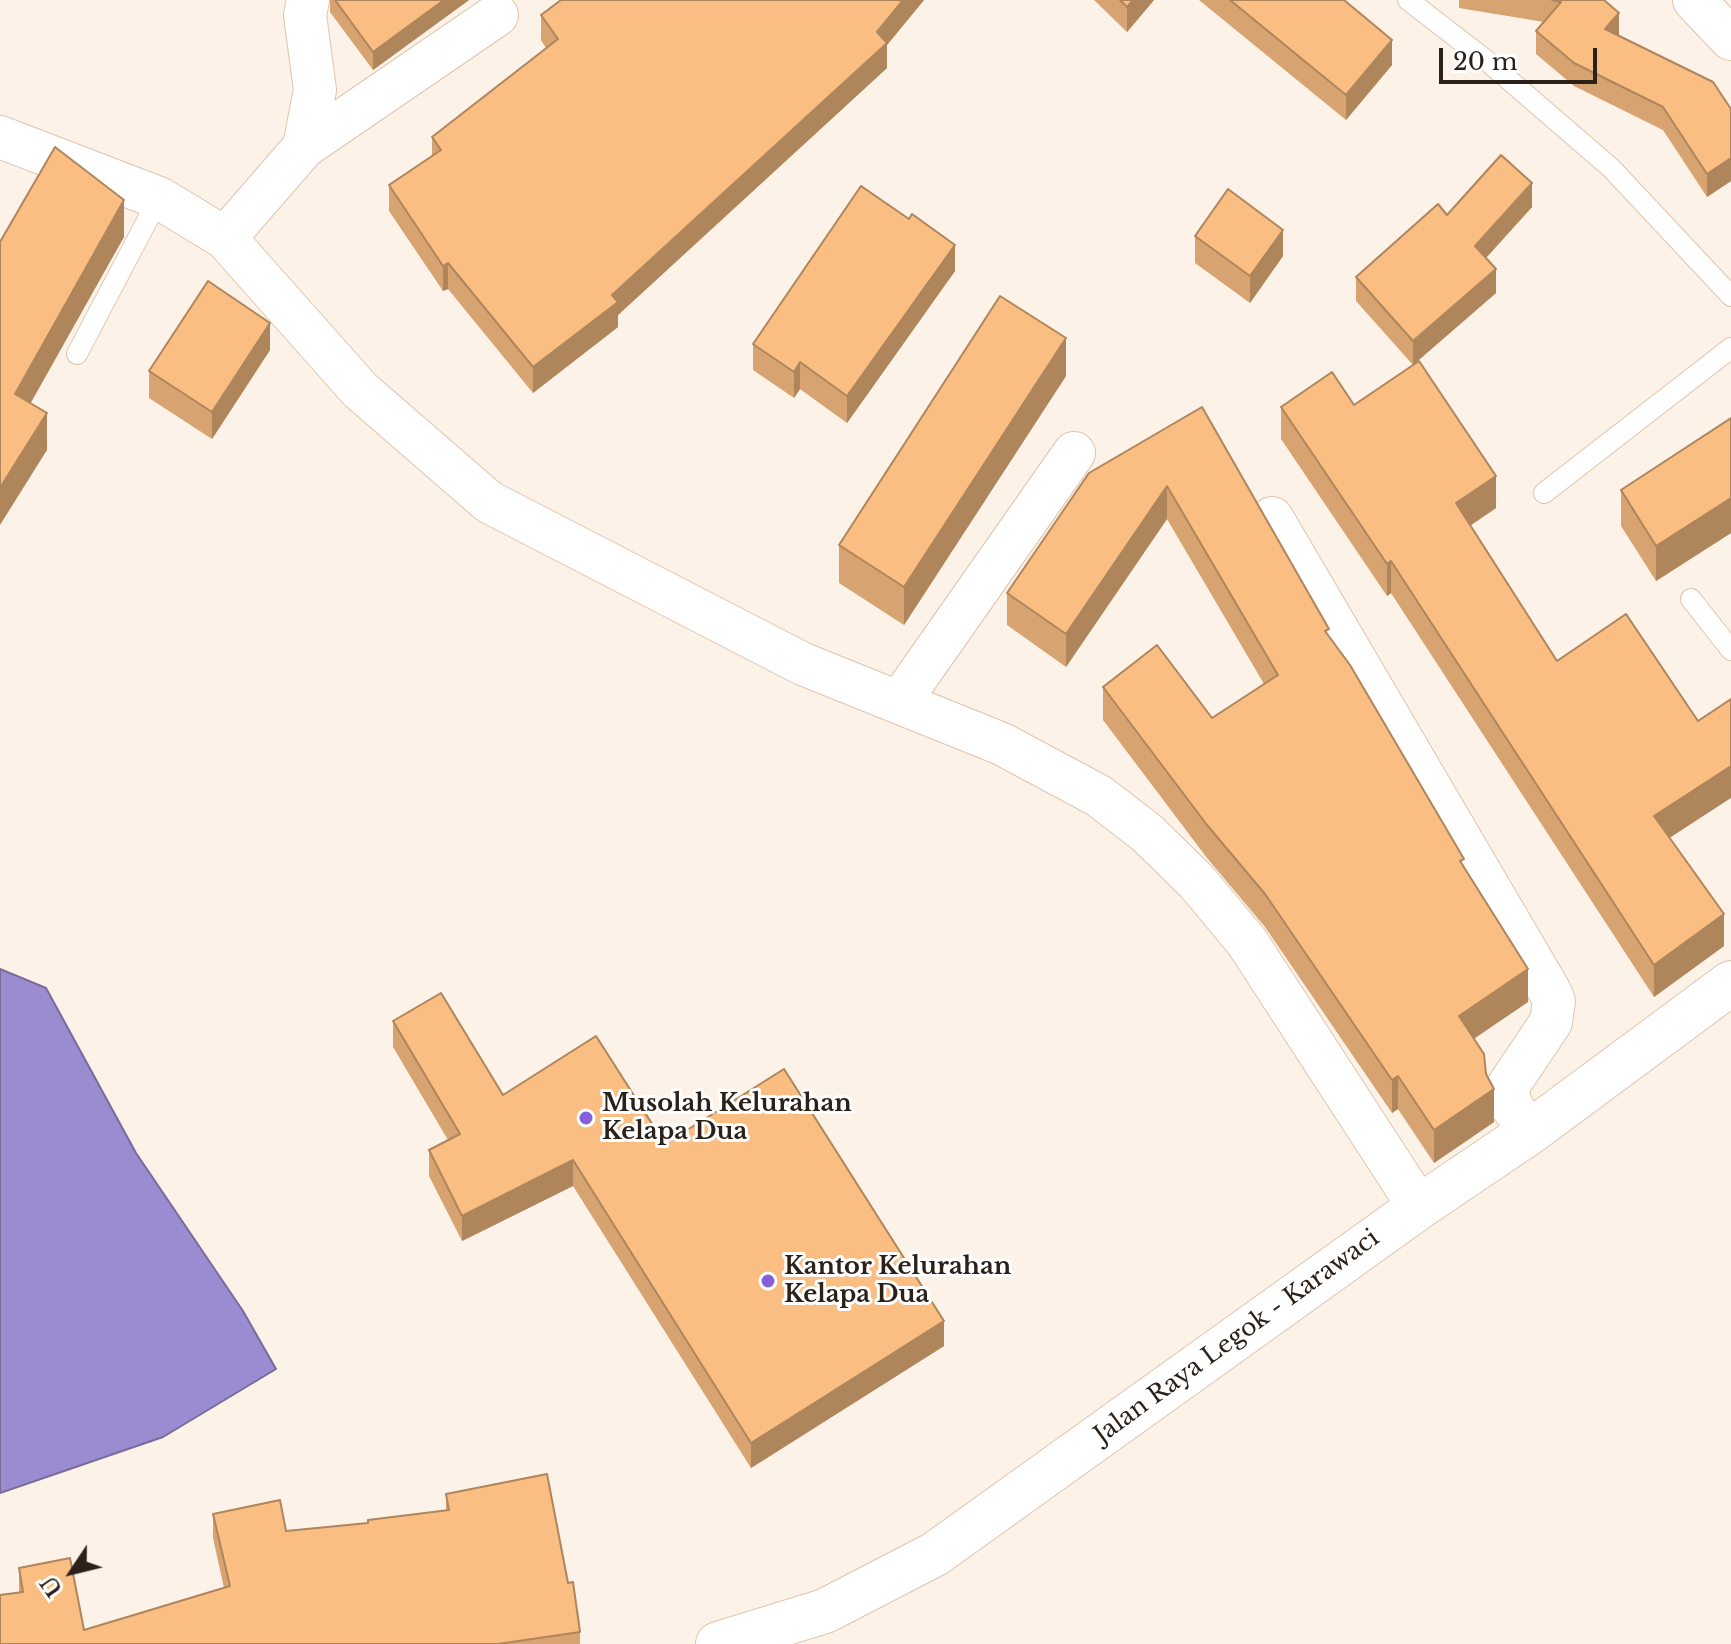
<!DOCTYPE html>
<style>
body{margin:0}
#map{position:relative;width:1731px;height:1644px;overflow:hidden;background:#fdf2e8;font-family:"Libre Baskerville",serif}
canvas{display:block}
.north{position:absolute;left:32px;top:1532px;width:80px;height:80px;-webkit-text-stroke:6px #fff;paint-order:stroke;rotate:235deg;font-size:22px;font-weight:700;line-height:32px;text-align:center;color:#2b2118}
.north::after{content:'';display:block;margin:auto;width:28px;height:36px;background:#2b2118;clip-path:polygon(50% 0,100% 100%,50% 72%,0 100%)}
.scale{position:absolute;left:1439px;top:48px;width:158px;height:36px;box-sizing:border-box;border:4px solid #2b2118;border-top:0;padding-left:10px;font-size:24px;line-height:28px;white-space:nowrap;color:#2b2118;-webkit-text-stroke:6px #fff;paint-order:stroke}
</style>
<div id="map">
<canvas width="1731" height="1644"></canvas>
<div class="north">U</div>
<div class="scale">20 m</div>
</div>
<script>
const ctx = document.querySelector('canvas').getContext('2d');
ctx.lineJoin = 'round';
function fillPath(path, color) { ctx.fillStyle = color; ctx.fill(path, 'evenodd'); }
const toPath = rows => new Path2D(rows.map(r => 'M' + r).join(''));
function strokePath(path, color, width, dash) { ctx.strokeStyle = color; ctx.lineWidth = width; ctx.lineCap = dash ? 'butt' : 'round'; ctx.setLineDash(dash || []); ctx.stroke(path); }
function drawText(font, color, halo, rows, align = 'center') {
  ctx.font = font + ' "Libre Baskerville",serif'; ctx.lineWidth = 6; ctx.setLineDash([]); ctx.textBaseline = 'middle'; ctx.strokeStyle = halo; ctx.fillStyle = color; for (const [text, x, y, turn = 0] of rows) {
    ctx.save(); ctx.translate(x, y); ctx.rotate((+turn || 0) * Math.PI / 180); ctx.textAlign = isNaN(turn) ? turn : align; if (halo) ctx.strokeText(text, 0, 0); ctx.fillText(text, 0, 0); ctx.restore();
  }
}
const water = toPath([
 [0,969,46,988,136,1153,243,1311,276,1369,163,1437,0,1493,0,969]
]);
fillPath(water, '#9b8bd1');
strokePath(water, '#796b9a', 2);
const lane = toPath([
 [1408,0,1487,61,1611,168,1731,296],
 [77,354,159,198],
 [1544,493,1731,348],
 [1691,599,1731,650]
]);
const street = toPath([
 [1694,0,1731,39],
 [0,137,159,198,225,238,360,390,489,502,803,664,1002,744,1099,796,1147,833,1197,882,1247,942,1419,1207],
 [304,147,497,15],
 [225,238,304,147,315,90,305,15,308,0],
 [1272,518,1549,990,1554,1001,1551,1022,1508,1086,1510,1104,1530,1132],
 [900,701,1074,453]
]);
const primary = toPath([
 [718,1644,825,1611,935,1554,1419,1207,1530,1132,1731,983]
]);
strokePath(lane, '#dfc4ac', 22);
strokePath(street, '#dfc4ac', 44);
strokePath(primary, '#dfc4ac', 46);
strokePath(lane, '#fff', 20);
strokePath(street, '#fff', 42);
strokePath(primary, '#fff', 44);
fillPath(toPath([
 [330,0,469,0,373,70,330,12],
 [561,0,924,0,887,45,887,68,618,315,618,327,533,393,448,289,443,291,389,211,389,185,432,156,432,137,546,48,541,40,541,15],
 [1094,0,1154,0,1127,32],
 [1199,0,1344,0,1392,65,1346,120],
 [1459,0,1604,0,1619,36,1731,109,1731,181,1707,197,1663,130,1574,86,1536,54,1536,31,1544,22,1459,8],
 [1532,207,1486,258,1496,293,1414,364,1496,508,1470,526,1669,838,1724,946,1654,997,1391,593,1387,596,1281,439,1281,407,1354,405,1413,365,1356,301,1356,277,1447,215],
 [1195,236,1283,256,1250,303,1195,263],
 [955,271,847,423,800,389,794,398,753,370,753,344],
 [270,350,212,439,149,398,149,371],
 [1066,376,904,625,839,583,839,545],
 [1202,407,1329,636,1464,866,1528,1002,1474,1038,1486,1074,1494,1122,1434,1163,1398,1109,1392,1113,1265,927,1207,858,1103,720,1103,687,1212,718,1264,684,1167,519,1066,667,1007,625,1007,593],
 [1731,418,1731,533,1656,581,1621,526,1621,490],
 [393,1021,503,1095,665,1144,944,1346,751,1468,573,1186,462,1241,429,1176,429,1150,448,1140,393,1047],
 [446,1494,568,1583,580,1632,580,1644,0,1644,19,1592,19,1568,84,1630,224,1588,213,1538,213,1514,286,1531,368,1523,446,1511]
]), '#d7a371');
fillPath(toPath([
 [444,0,469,0,373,70,373,52],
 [903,0,924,0,887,45,887,68,618,315,618,327,533,393,533,367,612,295,877,32],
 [1133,0,1154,0,1127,32,1127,7],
 [1619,13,1619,36,1605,29],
 [1392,40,1392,65,1346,120,1346,95],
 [1731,158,1731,181,1707,197,1707,174],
 [1532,183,1532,207,1475,270,1475,246],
 [124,200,124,237,15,431,15,394],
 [1283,230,1283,256,1250,303,1250,276],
 [955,245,955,271,847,423,847,396],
 [448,263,448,289,443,291,443,266],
 [1496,269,1496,293,1413,365,1413,341],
 [270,323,270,350,212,439,212,412],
 [1066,338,1066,376,904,625,904,587],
 [800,362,800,389,794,398,794,372],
 [47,413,47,450,0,525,0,488],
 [1496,476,1496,508,1456,535,1456,503],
 [1167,486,1167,519,1066,667,1066,634],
 [1731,498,1731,533,1656,581,1656,546],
 [1391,561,1391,593,1387,596,1387,564],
 [1731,766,1731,798,1654,848,1654,816],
 [1724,914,1724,946,1654,997,1654,965],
 [1528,969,1528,1002,1459,1049,1459,1016],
 [1398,1076,1398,1109,1392,1113,1392,1080],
 [1494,1089,1494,1122,1434,1163,1434,1130],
 [573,1160,573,1186,462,1241,462,1216],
 [944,1321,944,1346,751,1468,751,1443]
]), '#af855c');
const building = toPath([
 [335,0,444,0,373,52,335,0],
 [561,0,903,0,877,32,887,43,612,295,618,302,533,367,448,263,443,266,389,185,441,150,432,137,558,39,541,15,561,0],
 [1120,0,1133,0,1127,7,1120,0],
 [1230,0,1344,0,1392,40,1346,95,1230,0],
 [1552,0,1604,0,1619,13,1605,29,1713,82,1731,109,1731,158,1707,174,1663,107,1574,63,1536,31,1561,2,1552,0],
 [55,147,124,200,15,394,47,413,0,488,0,242,55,147],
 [1501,155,1532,183,1475,246,1496,269,1413,341,1356,277,1438,204,1447,215,1501,155],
 [861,186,909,219,912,214,955,245,847,396,800,362,794,372,753,344,861,186],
 [1228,189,1283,230,1250,276,1195,236,1228,189],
 [208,281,270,323,212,412,149,371,208,281],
 [1000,296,1066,338,904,587,839,545,1000,296],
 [1419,361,1496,476,1456,503,1557,661,1626,614,1698,721,1731,699,1731,766,1654,816,1724,914,1654,965,1391,561,1387,564,1281,407,1332,372,1354,405,1419,361],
 [1202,407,1329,629,1325,631,1350,665,1464,859,1460,861,1528,969,1459,1016,1484,1054,1486,1074,1494,1089,1434,1130,1398,1076,1392,1080,1265,894,1207,825,1103,687,1157,645,1212,718,1278,675,1167,486,1066,634,1007,593,1089,473,1202,407],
 [1731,418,1731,498,1656,546,1621,490,1731,418],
 [441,993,503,1095,596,1036,665,1144,784,1069,944,1321,751,1443,573,1160,462,1216,429,1150,460,1134,393,1021,441,993],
 [547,1474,568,1583,573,1582,580,1632,498,1644,0,1644,0,1595,23,1592,19,1568,70,1558,84,1630,230,1586,213,1514,280,1500,286,1531,368,1523,368,1520,449,1510,446,1494,547,1474]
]);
fillPath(building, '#fabe83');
strokePath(building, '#af855c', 2);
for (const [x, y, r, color] of [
 [586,1118,8,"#8560da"],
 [768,1281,8,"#8560da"]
]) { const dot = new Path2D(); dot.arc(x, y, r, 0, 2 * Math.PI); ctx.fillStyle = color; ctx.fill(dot); strokePath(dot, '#fff', 3); }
drawText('bold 24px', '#2b2118', '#fff', [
 ["Musolah Kelurahan",602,1104],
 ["Kelapa Dua",602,1132],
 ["Kantor Kelurahan",784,1267],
 ["Kelapa Dua",784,1295]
], 'left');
drawText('24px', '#2b2118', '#fff', [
 ["Jalan Raya Legok - Karawaci",1237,1337,-36]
]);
</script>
